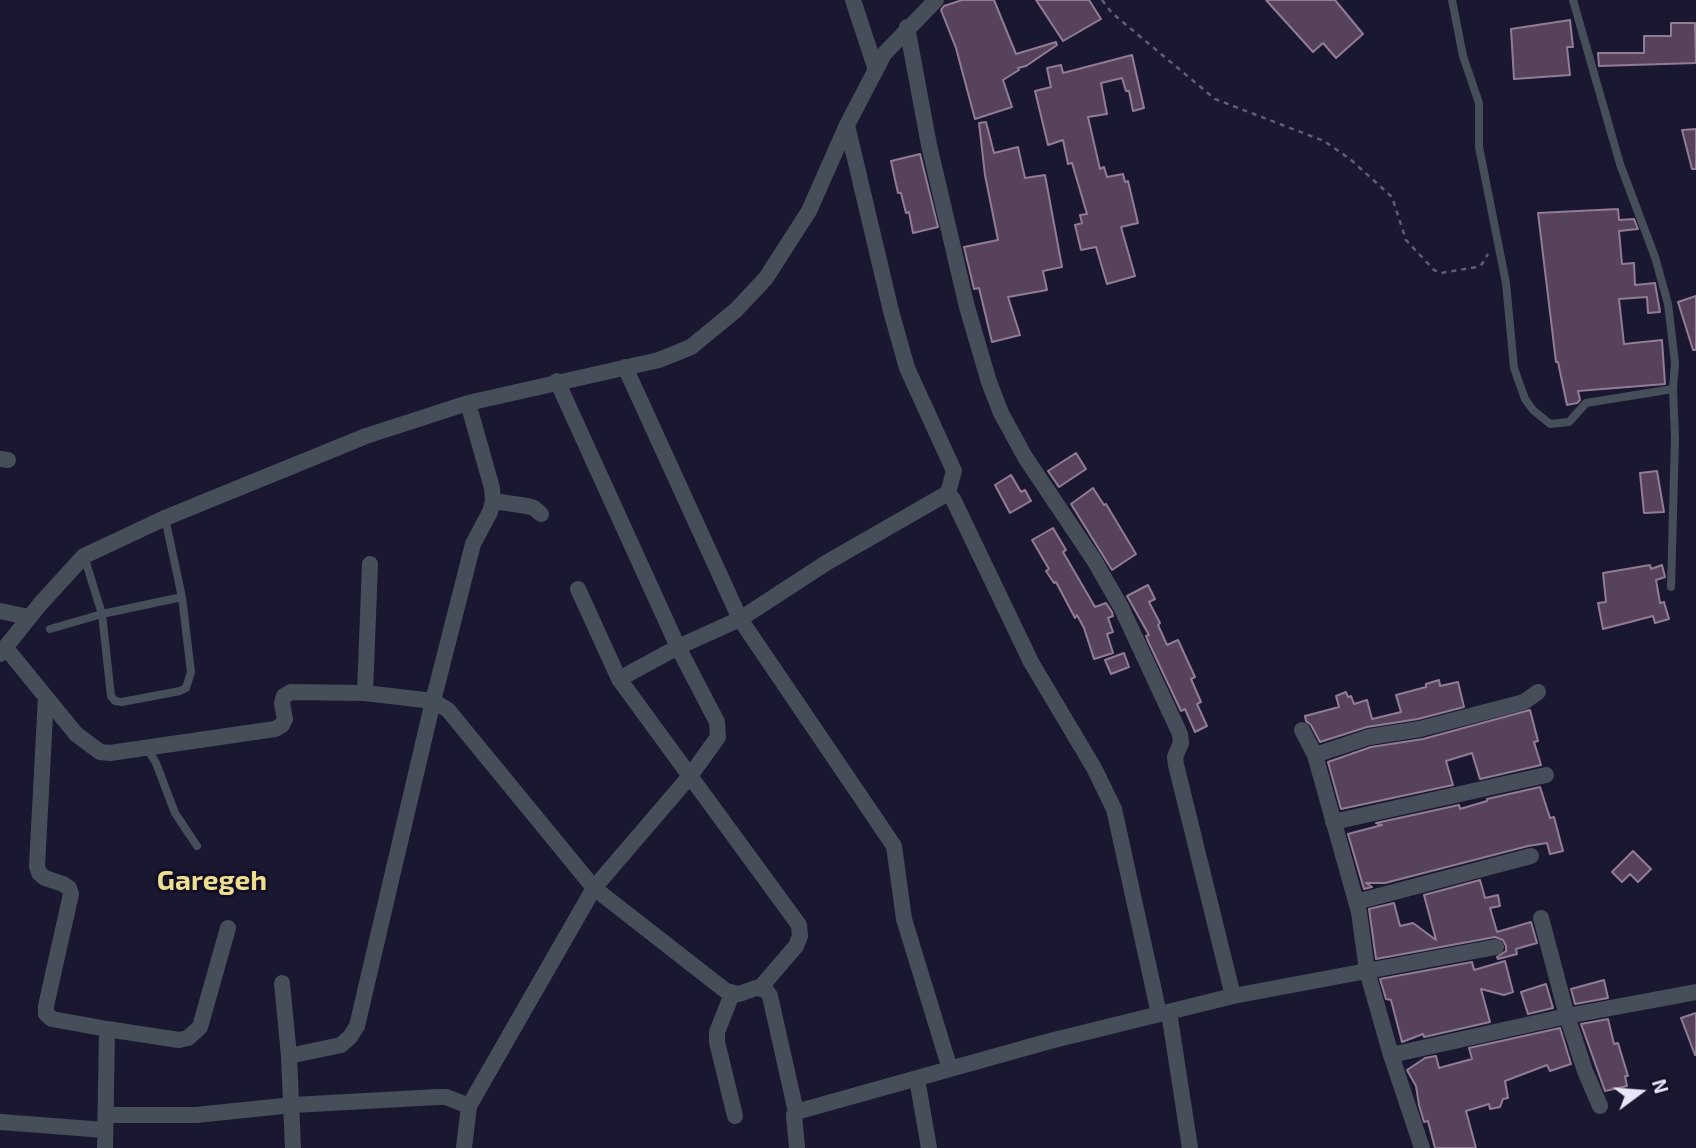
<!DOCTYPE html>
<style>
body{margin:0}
#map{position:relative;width:1696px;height:1148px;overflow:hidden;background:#1a1830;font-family:"Exo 2",sans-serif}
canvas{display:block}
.north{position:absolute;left:1605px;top:1057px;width:70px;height:70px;-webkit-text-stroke:5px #110e25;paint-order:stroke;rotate:74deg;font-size:19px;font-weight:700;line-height:28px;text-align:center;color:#e7e6f7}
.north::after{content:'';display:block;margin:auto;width:24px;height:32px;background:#e7e6f7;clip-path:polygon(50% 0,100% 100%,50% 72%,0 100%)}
</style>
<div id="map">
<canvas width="1696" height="1148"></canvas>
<div class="north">N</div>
</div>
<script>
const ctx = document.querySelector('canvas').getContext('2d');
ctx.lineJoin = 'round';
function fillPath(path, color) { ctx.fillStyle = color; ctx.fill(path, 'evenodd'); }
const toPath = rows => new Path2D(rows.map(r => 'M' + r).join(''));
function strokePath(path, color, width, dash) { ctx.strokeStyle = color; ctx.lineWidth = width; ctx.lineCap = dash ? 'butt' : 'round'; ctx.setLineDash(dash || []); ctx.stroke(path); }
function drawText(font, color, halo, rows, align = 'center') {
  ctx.font = font + ' "Exo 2",sans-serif'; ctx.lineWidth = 6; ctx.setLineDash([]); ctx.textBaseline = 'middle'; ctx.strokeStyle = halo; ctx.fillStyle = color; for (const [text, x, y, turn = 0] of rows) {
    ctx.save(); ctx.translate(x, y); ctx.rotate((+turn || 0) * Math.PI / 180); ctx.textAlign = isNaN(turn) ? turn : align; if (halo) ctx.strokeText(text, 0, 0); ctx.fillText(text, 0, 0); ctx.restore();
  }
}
const building = toPath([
 [962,0,994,0,1016,54,1056,42,1057,45,1026,66,1018,68,1019,70,1003,80,1012,107,975,119,956,48,941,10,944,6,962,0],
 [1036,0,1089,0,1101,19,1063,41,1036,0],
 [1266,0,1335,0,1363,34,1336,58,1323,43,1313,52,1266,0],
 [1570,20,1573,47,1567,47,1570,75,1514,79,1511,29,1570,20],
 [1671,23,1695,23,1696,63,1599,66,1598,53,1644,53,1644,36,1671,36,1671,23],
 [1132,55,1144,108,1133,111,1129,91,1126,91,1122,78,1101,83,1107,114,1088,117,1100,169,1104,167,1107,177,1123,174,1125,182,1128,181,1138,223,1121,227,1135,276,1107,284,1096,247,1081,250,1075,225,1082,223,1080,215,1087,214,1072,163,1068,164,1063,140,1048,145,1035,91,1051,87,1047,68,1061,65,1063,73,1132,55],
 [986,122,994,153,1018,147,1025,178,1045,175,1062,267,1043,271,1047,290,1008,297,1020,335,992,342,979,288,974,289,964,247,998,240,985,175,979,123,986,122],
 [1696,129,1696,169,1692,169,1682,130,1696,129],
 [920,154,938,227,913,233,909,212,906,213,901,193,898,193,891,161,920,154],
 [1618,209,1619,220,1634,219,1638,229,1619,231,1622,264,1634,263,1635,285,1655,283,1660,312,1648,313,1647,297,1619,299,1624,344,1662,340,1665,384,1578,391,1580,400,1577,403,1567,405,1558,362,1556,362,1538,213,1618,209],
 [1696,296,1696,350,1693,350,1678,302,1696,296],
 [1076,453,1086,469,1059,487,1048,471,1076,453],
 [1657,471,1664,512,1644,513,1640,473,1657,471],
 [1011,475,1021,492,1025,490,1031,501,1010,513,995,485,1011,475],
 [1093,488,1104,505,1106,504,1136,554,1112,570,1071,504,1093,488],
 [1053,528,1066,550,1063,552,1095,607,1106,603,1112,612,1113,616,1108,618,1113,632,1107,634,1113,653,1094,659,1084,628,1077,615,1075,618,1056,582,1054,583,1046,571,1049,569,1032,540,1053,528],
 [1650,565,1651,569,1662,565,1665,577,1656,580,1660,603,1664,602,1669,619,1655,623,1653,616,1603,629,1598,603,1606,602,1603,573,1650,565],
 [1148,585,1155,599,1149,602,1160,623,1158,625,1167,645,1178,640,1195,677,1191,679,1201,702,1197,704,1207,726,1195,732,1185,709,1181,711,1148,641,1146,636,1149,635,1127,596,1148,585],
 [1124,653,1129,667,1111,674,1105,660,1124,653],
 [1439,680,1440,686,1458,682,1464,707,1418,719,1367,727,1320,742,1311,725,1306,721,1305,716,1339,707,1336,696,1346,692,1348,697,1351,696,1354,704,1367,700,1372,719,1401,712,1396,695,1426,687,1426,684,1439,680],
 [1530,710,1538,741,1534,742,1541,765,1480,779,1472,753,1446,761,1453,785,1341,809,1328,762,1371,747,1423,739,1530,710],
 [1540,787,1550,818,1554,817,1563,851,1550,854,1547,843,1528,846,1385,883,1366,883,1372,887,1364,889,1348,834,1382,825,1376,823,1459,805,1460,809,1487,801,1487,799,1540,787],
 [1633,851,1651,869,1638,882,1630,874,1622,882,1612,872,1633,851],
 [1480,880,1485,898,1498,895,1500,906,1490,908,1497,932,1531,922,1537,943,1516,949,1517,954,1498,959,1497,957,1506,951,1506,946,1503,940,1495,937,1376,959,1369,909,1394,903,1400,926,1413,923,1436,940,1424,895,1480,880],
 [1505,961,1513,992,1504,995,1481,989,1490,1022,1424,1037,1423,1034,1402,1042,1391,1000,1386,999,1380,979,1472,962,1474,970,1505,961],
 [1604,980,1608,998,1575,1004,1571,989,1604,980],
 [1546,984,1553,1008,1528,1014,1521,992,1546,984],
 [1696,1013,1696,1055,1695,1055,1681,1018,1696,1013],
 [1608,1019,1614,1044,1618,1043,1628,1076,1625,1076,1627,1086,1605,1091,1581,1024,1608,1019],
 [1560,1028,1571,1064,1550,1071,1547,1065,1505,1081,1508,1098,1503,1099,1500,1107,1490,1109,1489,1104,1466,1111,1476,1148,1435,1148,1428,1121,1424,1122,1419,1105,1416,1086,1407,1070,1425,1058,1436,1056,1439,1068,1472,1059,1469,1048,1560,1028]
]);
fillPath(building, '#57425b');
strokePath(building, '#927c95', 2);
strokePath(toPath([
 [1102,0,1112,13,1215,99,1324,141,1350,159,1392,197,1406,240,1434,270,1441,273,1477,267,1482,264,1488,254]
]), '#5f5e73', 2.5, [5, 5]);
strokePath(toPath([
 [1452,0,1463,56,1479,103,1479,147,1506,283,1514,368,1525,399,1533,410,1550,424,1569,422,1586,403,1673,389],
 [1573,0,1620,164,1655,257,1668,304,1675,363,1673,389,1675,438,1671,587],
 [84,556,102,614,111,696,115,701,122,702,180,691,186,688,191,672,182,597,165,518],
 [50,629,102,614,182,597],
 [147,748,156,763,175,813,197,846]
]), '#464f59', 8);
strokePath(toPath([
 [853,0,876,70],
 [907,27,929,145,967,307,989,382,1001,413,1025,457,1094,560,1121,607,1180,734,1181,743,1175,757,1176,765,1233,996],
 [847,125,891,311,907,368,954,471,948,493],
 [625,367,740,619,894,846,904,919,950,1069],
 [0,459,8,460],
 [493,501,527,506,534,508,541,514],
 [578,589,619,679,799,925,800,936,796,946,760,988],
 [0,611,29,617],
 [6,648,76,734,100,752,110,753,275,729,282,725,285,719,282,703,284,696,291,692,365,693,433,701,448,710,594,888,726,991,739,994,756,988,766,990,770,996,796,1112],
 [0,654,41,603,84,556,165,518,366,436,468,403,659,360,691,347,736,310,766,278,809,211,847,125,884,54,936,0],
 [619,679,678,647,740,619,826,563,948,493,953,499,1031,662,1094,768,1114,809,1159,1014],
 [365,693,370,564],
 [46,697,37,866,39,873,45,878,63,884,69,888,71,894,46,1006,46,1014,52,1019,107,1029,179,1040,188,1038,200,1027,228,928],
 [1302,730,1315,755,1359,912,1367,971,1496,947],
 [1315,755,1369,737,1420,729,1524,702,1538,692],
 [1333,822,1546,775],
 [1356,902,1531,856],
 [1541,918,1567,1016,1585,1071,1600,1106],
 [282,983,289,1056,293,1148],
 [732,994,717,1032,717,1042,735,1116],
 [1169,1012,1190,1148],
 [1391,1055,1567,1016,1696,992],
 [289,1056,341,1045,350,1037,357,1026,433,701,473,544,490,512,493,501,492,488,468,403],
 [917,1079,929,1148],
 [106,1115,196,1115,293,1105,437,1097,446,1097,469,1106],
 [0,1122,105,1130],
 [105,1148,107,1029],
 [464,1148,469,1106,594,888,690,776,718,737,717,722,678,647,557,381],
 [797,1148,794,1115,796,1112,1050,1041,1233,996,1367,971,1391,1055,1422,1148]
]), '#464f59', 16);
drawText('bold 28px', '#edde8f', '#110e25', [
 ["Garegeh",212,881]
]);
</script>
